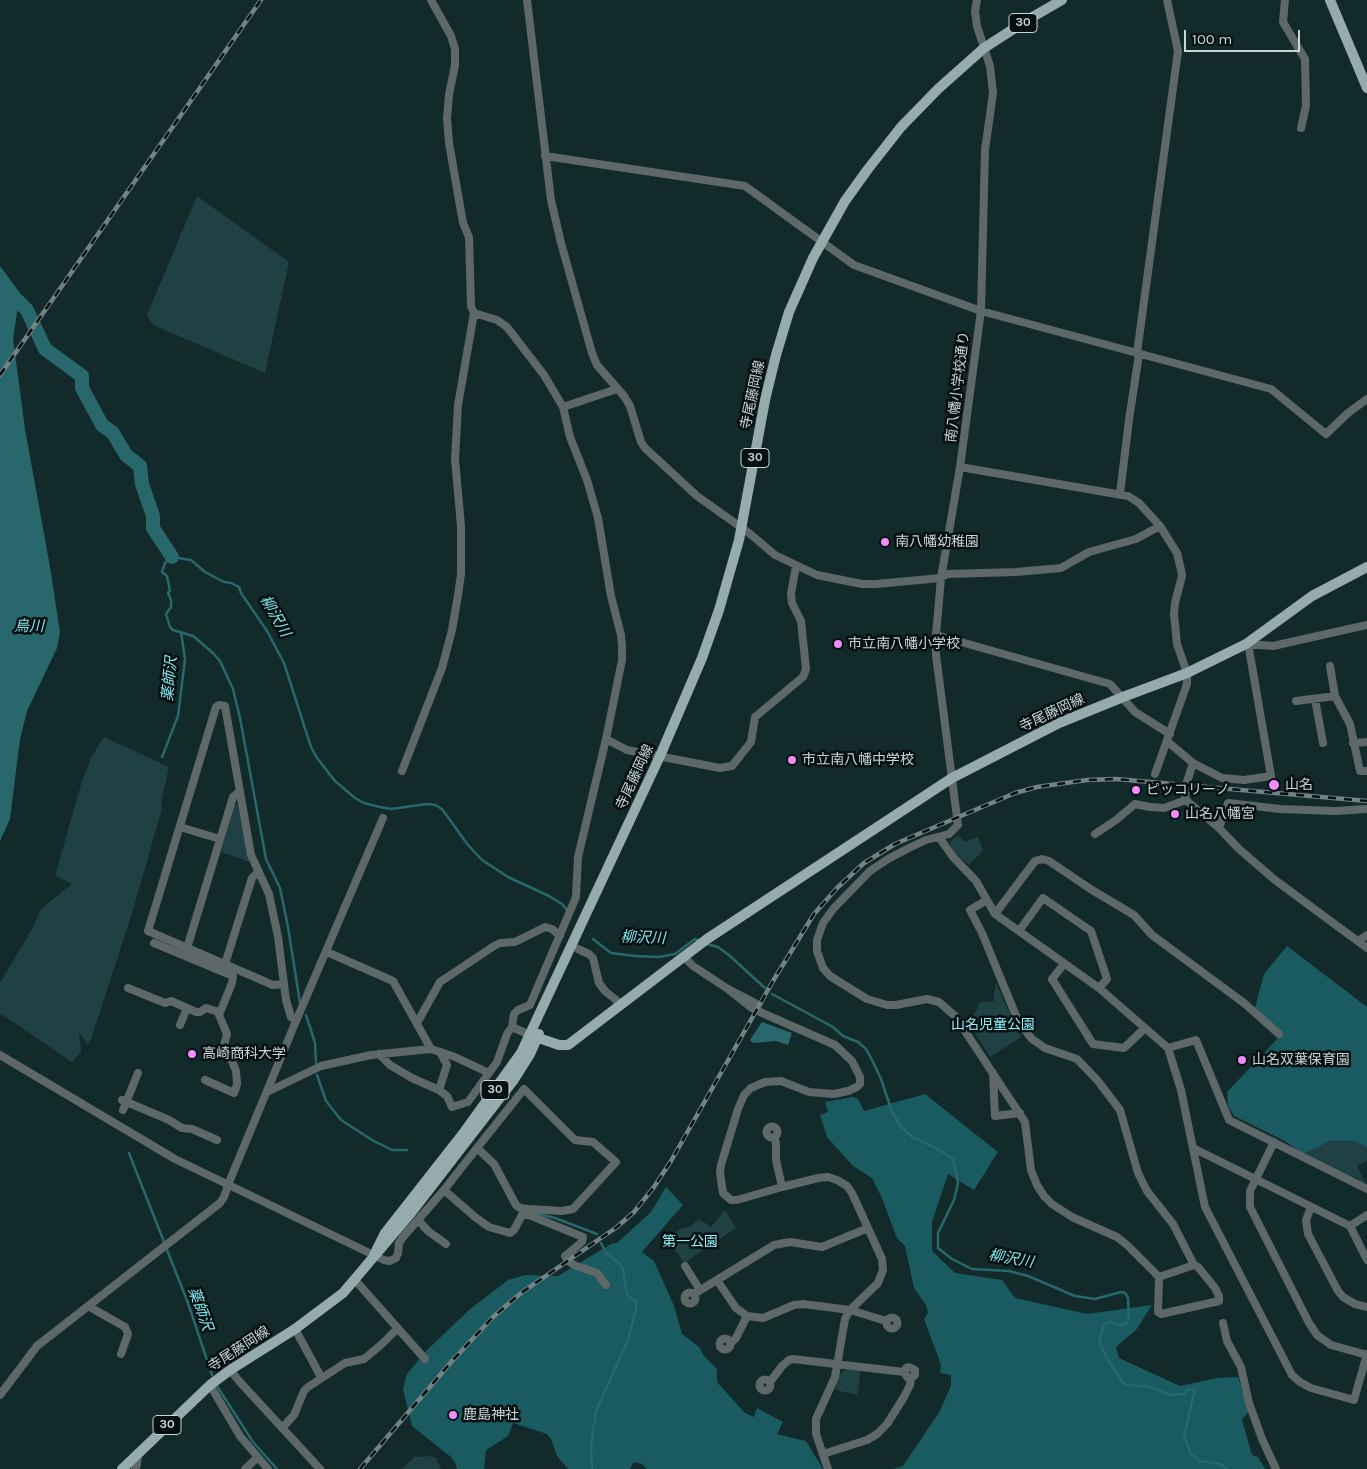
<!DOCTYPE html>
<meta charset="utf-8">
<style>
body{margin:0}
#map{position:relative;width:1367px;height:1469px;overflow:hidden;background:#132a2b;font-family:Karla,sans-serif}
canvas{display:block}
.scale{position:absolute;left:1184px;top:30px;width:116px;height:22px;box-sizing:border-box;border:2px solid #c8d6d6;border-top:0;padding-left:6px;font-size:15px;line-height:18px;white-space:nowrap;color:#c8d6d6;-webkit-text-stroke:4px #071011;paint-order:stroke}
</style>
<div id="map">
<canvas width="1367" height="1469"></canvas>
<div class="scale">100 m</div>
</div>
<script>
const ctx = document.querySelector('canvas').getContext('2d');
ctx.lineJoin = 'round';
function fillPath(path, color) { ctx.fillStyle = color; ctx.fill(path, 'evenodd'); }
const toPath = rows => new Path2D(rows.map(r => 'M' + r).join(''));
function strokePath(path, color, width, dash) { ctx.strokeStyle = color; ctx.lineWidth = width; ctx.lineCap = dash ? 'butt' : 'round'; ctx.setLineDash(dash || []); ctx.stroke(path); }
function drawText(font, color, halo, rows, align = 'center') {
  ctx.font = font + ' Karla,"Noto Sans JP",sans-serif'; ctx.lineWidth = 5; ctx.setLineDash([]); ctx.textBaseline = 'middle'; ctx.strokeStyle = halo; ctx.fillStyle = color; for (const [text, x, y, turn = 0] of rows) {
    ctx.save(); ctx.translate(x, y); ctx.rotate((+turn || 0) * Math.PI / 180); ctx.textAlign = isNaN(turn) ? turn : align; if (halo) ctx.strokeText(text, 0, 0); ctx.fillText(text, 0, 0); ctx.restore();
  }
}
fillPath(toPath([
 [197,196,289,262,265,373,153,325,147,315],
 [104,737,169,767,162,798,161,812,133,910,92,1036,88,1045,79,1032,81,1052,72,1062,0,1013,0,983,32,929,41,909,72,884,55,876,82,781,92,756],
 [235,804,238,805,249,862,221,852],
 [958,835,965,842,978,837,983,850,969,865,952,851,950,842],
 [996,983,1021,1037,990,1057,967,1021,973,1017,980,1002,993,1002],
 [1330,1141,1356,1141,1367,1148,1367,1160,1357,1166,1367,1186,1361,1182,1361,1181,1354,1177,1353,1178,1304,1154],
 [725,1210,736,1228,684,1263,667,1238,680,1229,689,1227,699,1219,711,1227],
 [846,1369,860,1371,858,1395,839,1391,835,1388,840,1374],
 [429,1456,436,1458,441,1469,402,1469,414,1457]
]), '#1f4143');
fillPath(toPath([
 [1287,946,1367,1007,1367,1148,1356,1141,1330,1141,1304,1154,1283,1140,1234,1116,1228,1106,1227,1092,1282,1034,1255,1008,1264,974],
 [925,1094,998,1152,974,1190,948,1174,932,1222,932,1251,955,1273,1002,1280,1015,1298,1087,1314,1152,1305,1136,1330,1116,1347,1119,1358,1180,1386,1217,1378,1238,1377,1249,1411,1242,1420,1252,1455,1258,1457,1265,1469,893,1469,903,1466,940,1411,951,1385,951,1375,940,1373,941,1365,924,1319,928,1313,926,1305,914,1288,905,1246,897,1238,882,1198,872,1178,853,1166,827,1137,820,1115,828,1112,825,1102,853,1097,858,1099,864,1111],
 [666,1187,683,1205,642,1252,654,1261,674,1306,682,1334,699,1347,704,1356,717,1369,717,1382,745,1413,754,1417,757,1408,783,1422,777,1434,806,1441,823,1469,647,1469,642,1464,634,1462,630,1469,568,1469,557,1456,551,1439,547,1434,513,1423,508,1436,486,1450,484,1469,457,1469,456,1464,451,1457,412,1426,403,1389,407,1374,427,1350,469,1310,508,1280,525,1275,558,1276,611,1244,617,1243,651,1212]
]), '#195b60');
fillPath(toPath([
 [0,266,20,293,13,339,25,429,50,567,60,632,57,648,27,711,20,739,10,819,0,841],
 [762,1022,792,1033,788,1045,776,1041,753,1043,750,1040]
]), '#28686c');
strokePath(toPath([
 [162,757,178,716,185,659,181,632],
 [593,939,611,953,635,956,659,957,675,954,695,939,700,941],
 [707,944,718,947,730,956,765,988],
 [772,994,833,1027,843,1036,858,1042,866,1049,874,1064,881,1079,892,1112,901,1127,911,1136,940,1150,953,1159,958,1183,954,1200,938,1233,938,1248,952,1259,972,1269,1009,1271,1028,1276,1075,1296,1095,1299,1121,1292,1125,1293,1128,1298,1129,1318,1127,1323,1121,1325,1110,1322,1104,1324,1099,1342,1109,1362,1125,1385,1147,1386,1172,1395,1184,1394,1189,1389,1195,1390,1184,1435,1187,1443,1191,1454,1200,1461,1221,1464,1227,1469],
 [300,1003,288,927,280,888,266,859,240,718,233,689,220,661,213,653,193,636,173,630,170,627,166,614,171,607,171,600,168,593,170,591,167,576,162,572,165,563,172,557,191,560,205,572,224,582,231,583,239,587,241,593,267,631,284,663,311,747,317,758,335,781,355,798,364,803,380,807,391,809,427,804,435,805,442,809,468,845,482,860,508,877,549,896,562,904,567,910],
 [306,1015,315,1043,316,1063],
 [317,1075,326,1101,341,1120,372,1140,392,1150,407,1150],
 [129,1153,164,1242],
 [535,1213,555,1218,597,1234],
 [167,1250,188,1303,212,1375],
 [217,1386,253,1442,277,1469],
 [592,1469,591,1447,596,1411,628,1340,636,1309,636,1302,627,1295,623,1269,620,1264,606,1253,601,1243]
]), '#28686c', 2.5);
strokePath(toPath([
 [0,283,27,310,45,349,82,376,82,388,102,425,113,433,126,455,140,466,142,484,153,516,153,528,172,557]
]), '#28686c', 14);
strokePath(toPath([
 [755,1003,762,1007]
]), '#2e4445', 8, [8, 4]);
strokePath(toPath([
 [527,0,551,200,561,243,592,353,597,365,624,396,630,406,641,442,645,448,697,496,749,533,775,555,817,575,862,584,876,584,941,578,947,574,1016,572,1061,568,1089,552,1136,539,1160,526],
 [977,0,975,11,977,26,990,66,993,93,985,150,981,311,960,467,941,578,936,635,936,655,958,825,949,834,926,840,909,848,888,859,870,871,834,908,823,923,817,940,817,951,823,968,830,976,867,999,887,1005,896,1005,927,999,939,1002,955,1016,1025,1122,1031,1170,1037,1185,1044,1196,1052,1204,1072,1217,1117,1237,1127,1245,1159,1277,1194,1265,1173,1224,1147,1191,1138,1173,1120,1110,1098,1081,1077,1059,1045,1048,1032,1039,1019,1023,982,933,970,910,987,900],
 [1285,0,1283,22,1305,59,1306,106,1301,128],
 [545,156,745,186,854,265,981,311,1271,389,1326,434,1348,413,1367,399],
 [474,313,497,320,507,327,544,375,563,407,570,437,587,480,598,518,611,596,621,635,622,647,622,660,606,739,578,857,576,897,530,1005,518,1010,514,1014,513,1020,512,1027,530,1035],
 [1137,353,1178,51,1167,0],
 [563,407,617,389],
 [960,467,1128,496,1139,503,1160,526,1177,553,1181,570,1182,576,1175,603,1174,614,1177,644,1187,673,1187,684,1155,774],
 [1120,494,1129,420,1139,354],
 [936,635,1110,684,1135,712,1170,734],
 [1330,666,1335,696,1350,724,1360,771,1367,771],
 [1315,699,1323,743],
 [1296,701,1335,696],
 [606,739,627,750,720,768,732,766,751,742,755,717,803,677,806,669,801,621,792,603,791,594,796,566],
 [1168,742,1193,763,1222,778,1244,780,1271,776,1249,649,1246,644,1273,646,1367,625],
 [1353,743,1367,742],
 [1193,763,1187,782,1185,797,1187,801,1219,828,1239,849,1275,880,1367,948],
 [402,771,442,668,452,630,458,595,461,574,461,526,455,459,458,405,474,313,471,306,469,237,463,223,449,143,447,118,449,95,455,65,455,49,451,36,431,0],
 [180,827,220,839],
 [1219,828,1228,803,1280,809,1335,811,1367,809],
 [1095,834,1116,820,1135,804,1150,807,1164,808,1186,800],
 [939,837,953,857,976,881,995,914,1099,988,1168,1048,1181,1090,1205,1207,1292,1375,1300,1382,1311,1388,1354,1400,1367,1354],
 [995,914,1035,861,1042,859,1049,861,1092,890,1134,915,1152,935,1244,1003,1279,1034],
 [1019,931,1043,898,1091,931,1107,979,1099,988],
 [1358,941,1367,935],
 [154,943,233,976,232,983,219,1015,227,1034,223,1049,232,1061,236,1071,237,1084,235,1091,234,1093,205,1080],
 [187,948,233,797,240,791],
 [578,949,589,954,593,958,599,983,605,991,621,1004],
 [327,952,393,981,431,1049],
 [683,956,693,966,728,989],
 [225,964,252,878,258,872],
 [1064,964,1052,979,1093,1044,1124,1048,1144,1029],
 [284,984,273,985,148,931,216,707,219,705,225,706,251,855,269,894,278,937,286,1000,291,1017,296,1021],
 [128,988,165,1003,171,1001,196,1012,200,1012,206,1008,219,1012],
 [752,1008,728,989,755,1003],
 [760,1012,835,1045,852,1061,860,1077,860,1084,857,1087,848,1091,834,1094,809,1092,781,1081,765,1082,751,1088,744,1095,738,1109,721,1165,720,1173,723,1193,731,1200,737,1200,782,1187,818,1178,828,1177,837,1180,847,1186,852,1193,882,1259,883,1270,878,1283,850,1310,845,1319,835,1377,816,1419,816,1434,828,1469],
 [417,1023,440,982,494,946,500,943,515,942,545,927,552,929,560,936],
 [180,1025,187,1008],
 [1168,1048,1196,1040,1229,1120,1367,1189],
 [379,1054,390,1065,412,1078,439,1090,447,1096,452,1107,468,1102,489,1073],
 [0,1055,175,1159,384,1260,390,1261,396,1258,398,1253,399,1243,403,1237,444,1190,477,1148,524,1089,575,1140,593,1142,616,1162,573,1209,562,1211,529,1209,520,1208,516,1205,494,1164,477,1148],
 [993,1073,995,1116,1020,1113],
 [439,1090,447,1065,440,1052],
 [267,1092,321,1066,371,1055,431,1049,455,1057,489,1073,497,1062,507,1034,512,1027],
 [122,1100,169,1120,182,1128,192,1129,217,1140],
 [123,1110,138,1073],
 '766.5 1132a5.5 5.5 0 1 1 11 0a5.5 5.5 0 1 1-11 0Z',
 [774,1137,776,1143,776,1160,782,1187],
 [1274,1142,1250,1191,1250,1207,1309,1323,1317,1335,1331,1345,1367,1355],
 [1193,1148,1350,1226,1367,1260],
 [444,1190,475,1217,489,1227,510,1233,514,1230,522,1215,529,1215,583,1237,582,1242,565,1256,568,1261,574,1265,597,1273,606,1285],
 [1311,1207,1306,1220,1308,1234,1338,1291,1343,1297,1355,1304,1367,1307],
 [418,1220,428,1231,446,1244],
 [1350,1226,1367,1215],
 [685,1266,700,1290],
 [1159,1277,1158,1312,1161,1314,1219,1301,1219,1296,1215,1288,1198,1267,1194,1265],
 [355,1280,425,1359],
 [717,1280,736,1308,747,1316,763,1318,794,1305,803,1304,850,1310,886,1321],
 '684.5 1298a5.5 5.5 0 1 1 11 0a5.5 5.5 0 1 1-11 0Z',
 [694,1294,774,1245,790,1242,822,1247,868,1228],
 [88,1306,125,1327,128,1334,121,1354],
 '886.5 1323a5.5 5.5 0 1 1 11 0a5.5 5.5 0 1 1-11 0Z',
 [1223,1323,1227,1341,1241,1367,1249,1403,1262,1439,1276,1469],
 [295,1329,321,1377],
 '719.5 1344a5.5 5.5 0 1 1 11 0a5.5 5.5 0 1 1-11 0Z',
 [731,1343,736,1338,747,1316],
 [230,1370,239,1381,320,1469],
 '759.5 1385a5.5 5.5 0 1 1 11 0a5.5 5.5 0 1 1-11 0Z',
 [770,1382,782,1366,789,1360,793,1359,904,1372],
 [210,1385,240,1436,268,1469],
 [0,1395,37,1346,220,1203,224,1197,230,1180,296,1021,383,818],
 [282,1428,294,1415,304,1391,308,1387,345,1363,364,1359,382,1344,398,1328],
 [823,1454,867,1440,877,1434,887,1424,904,1397,910,1385,911,1378,915,1375,915,1370,909,1367,906,1368,904,1372,907,1377,911,1378],
 [135,1469,137,1465,138,1454],
 [245,1469,257,1458]
]), '#5e6869', 8);
strokePath(toPath([
 [1330,0,1367,88],
 [530,1035,559,1045,568,1045,707,939,952,778,1059,723,1123,697,1187,673,1246,644,1312,596,1367,567],
 [374,1255,385,1233,465,1131,521,1053,660,756,702,658,719,610,739,540,765,400,776,355,789,312,813,258,845,201,868,169,901,127,938,89,984,48,1029,19,1062,0],
 [122,1469,210,1385,230,1370,295,1329,343,1293,411,1213,513,1081,530,1054,539,1034]
]), '#96abad', 10);
const rail = toPath([
 [0,375,261,0],
 [360,1469,452,1361,492,1318,521,1293,617,1227,634,1212,654,1187,671,1161,773,981,814,914,837,888,864,863,895,844,1015,793,1037,787,1087,780,1116,779,1367,801]
]);
strokePath(rail, '#718384', 4.5);
strokePath(rail, '#071011', 2.5, [8]);
for (const [x, y, r, color] of [
 [885,542,5,"#ee8cf8"],
 [838,644,5,"#ee8cf8"],
 [792,760,5,"#ee8cf8"],
 [1274,785,6,"#ee8cf8"],
 [1136,790,5,"#ee8cf8"],
 [1175,814,5,"#ee8cf8"],
 [192,1054,5,"#ee8cf8"],
 [1242,1060,5,"#ee8cf8"],
 [453,1415,5,"#ee8cf8"]
]) { const dot = new Path2D(); dot.arc(x, y, r, 0, 2 * Math.PI); ctx.fillStyle = color; ctx.fill(dot); strokePath(dot, '#071011', 2); }
for (const [x, y, w] of [
 [1023,23,28],
 [755,458,28],
 [495,1090,28],
 [167,1425,28]
]) { const box = new Path2D(); box.roundRect(x - w / 2, y - 9.5, w, 19, 4); ctx.fillStyle = '#071011'; ctx.fill(box); strokePath(box, '#c8d6d6', 1); }
drawText('bold 12px', '#c8d6d6', null, [
 ["30",1023,23],
 ["30",755,458],
 ["30",495,1090],
 ["30",167,1425]
]);
drawText('14px', '#c8d6d6', '#071011', [
 ["南八幡小学校通り",958,387,-83],
 ["寺尾藤岡線",753,395,-78],
 ["寺尾藤岡線",1052,713,-25],
 ["寺尾藤岡線",635,777,-65],
 ["寺尾藤岡線",239,1349,-33]
]);
drawText('14px', '#c8d6d6', '#071011', [
 ["南八幡幼稚園",895,542],
 ["市立南八幡小学校",848,644],
 ["市立南八幡中学校",802,760],
 ["山名",1285,785],
 ["ピッコリーノ",1146,790],
 ["山名八幡宮",1185,814],
 ["高崎商科大学",202,1054],
 ["山名双葉保育園",1252,1060],
 ["鹿島神社",463,1415]
], 'left');
drawText('14px', '#8ef2f9', '#071011', [
 ["山名児童公園",993,1025],
 ["第一公園",690,1242]
]);
drawText('italic 15px', '#82e6ed', '#071011', [
 ["柳沢川",275,616,60],
 ["烏川",29,627],
 ["薬師沢",170,679,-85],
 ["柳沢川",643,938,2],
 ["柳沢川",1011,1259,10],
 ["薬師沢",200,1309,70]
]);
</script>
